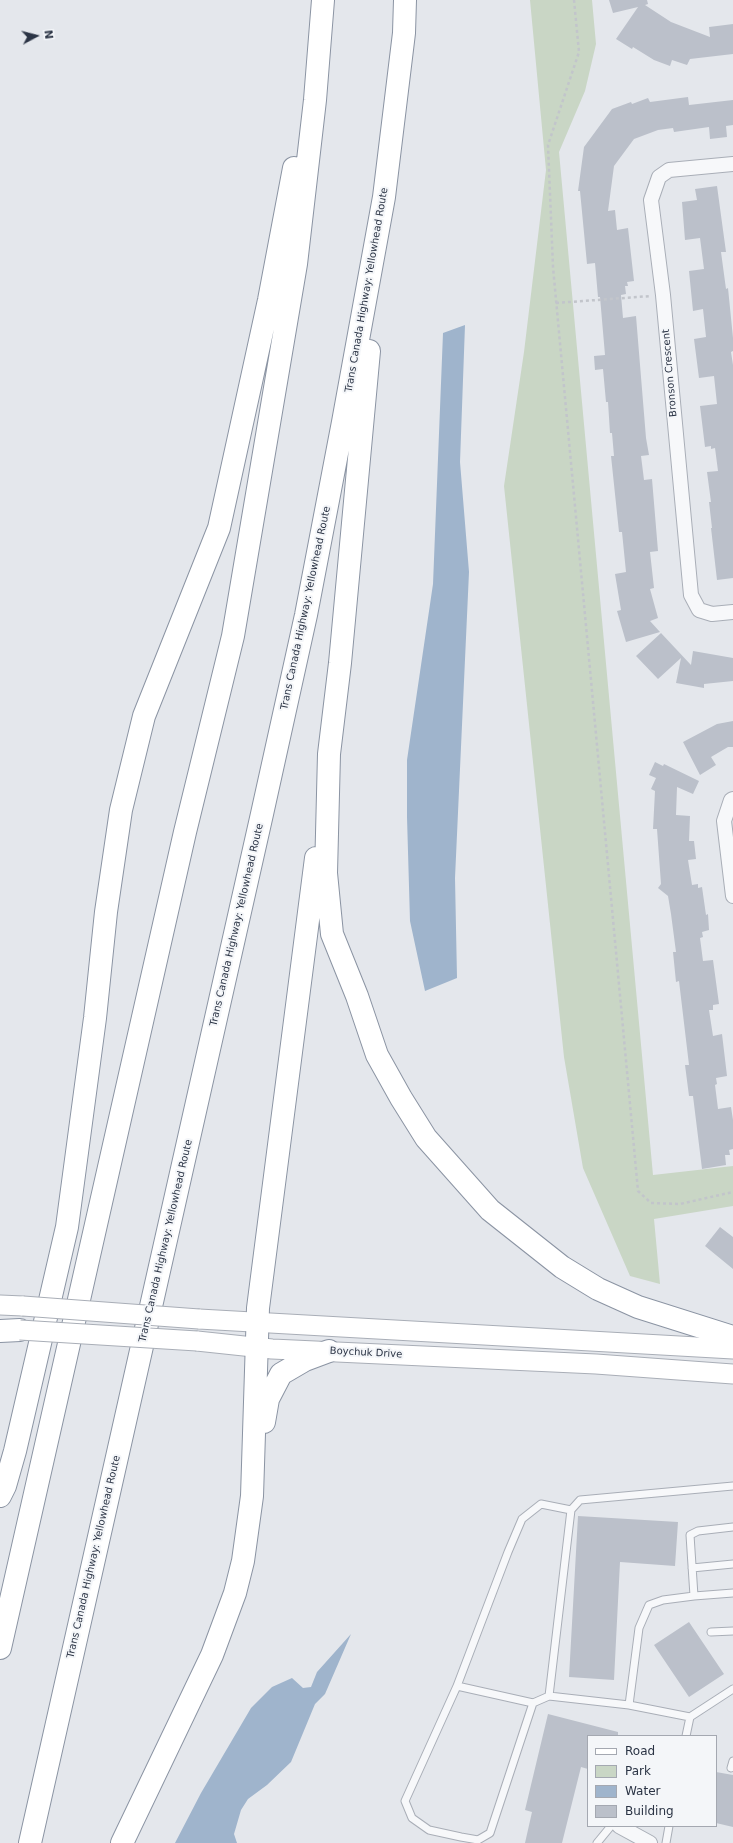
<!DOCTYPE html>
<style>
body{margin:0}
#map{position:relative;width:733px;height:1843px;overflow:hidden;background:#e4e7ec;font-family:"DejaVu Sans",sans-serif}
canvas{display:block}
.legend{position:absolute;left:587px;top:1735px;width:130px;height:92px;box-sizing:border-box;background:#f4f6f9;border:1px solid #a4a8b1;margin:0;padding:5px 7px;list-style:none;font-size:12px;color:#2b3445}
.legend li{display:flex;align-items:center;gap:8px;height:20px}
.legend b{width:20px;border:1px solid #a4a8b1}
.north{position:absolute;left:16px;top:16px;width:40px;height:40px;-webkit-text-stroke:3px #f4f6f9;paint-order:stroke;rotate:83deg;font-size:11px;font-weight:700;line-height:16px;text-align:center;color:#2b3445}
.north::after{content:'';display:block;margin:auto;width:14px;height:18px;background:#2b3445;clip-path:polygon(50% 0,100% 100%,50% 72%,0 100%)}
</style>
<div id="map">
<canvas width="733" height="1843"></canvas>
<ul class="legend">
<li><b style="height:5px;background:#fff"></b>Road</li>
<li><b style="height:11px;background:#c9d6c5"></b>Park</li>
<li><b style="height:11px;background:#9fb4cc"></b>Water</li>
<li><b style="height:11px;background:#bbc0ca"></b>Building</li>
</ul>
<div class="north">N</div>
</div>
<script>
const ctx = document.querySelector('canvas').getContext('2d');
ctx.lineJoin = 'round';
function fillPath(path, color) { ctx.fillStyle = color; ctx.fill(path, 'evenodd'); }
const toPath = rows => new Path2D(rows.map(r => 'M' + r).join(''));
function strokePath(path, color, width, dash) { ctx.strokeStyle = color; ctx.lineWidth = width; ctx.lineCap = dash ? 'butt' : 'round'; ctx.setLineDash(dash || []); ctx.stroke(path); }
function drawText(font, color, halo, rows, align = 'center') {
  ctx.font = font + ' "DejaVu Sans",sans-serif'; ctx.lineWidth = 4; ctx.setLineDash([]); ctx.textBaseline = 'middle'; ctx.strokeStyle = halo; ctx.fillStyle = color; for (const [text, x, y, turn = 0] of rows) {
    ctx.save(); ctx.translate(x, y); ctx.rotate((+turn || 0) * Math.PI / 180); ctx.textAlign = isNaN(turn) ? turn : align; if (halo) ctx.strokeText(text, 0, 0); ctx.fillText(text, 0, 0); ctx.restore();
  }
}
fillPath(toPath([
 [530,0,592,0,596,44,585,91,559,152,653,1175,733,1166,733,1206,654,1219,660,1284,630,1276,583,1168,564,1057,504,486,524,352,546,170]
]), '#c9d6c5');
fillPath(toPath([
 [465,325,460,462,469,572,455,878,457,978,425,991,410,921,407,817,407,760,433,584,443,333],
 [351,1634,325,1694,315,1704,291,1762,267,1785,248,1799,241,1810,234,1834,237,1843,175,1843,201,1793,251,1708,272,1687,292,1678,303,1688,311,1687,317,1672]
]), '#9fb4cc');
fillPath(toPath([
 [609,0,647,0,648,4,645,5,671,22,710,37,709,27,733,24,733,54,690,59,687,65,672,60,670,66,654,60,633,47,632,49,616,39,638,7,613,13],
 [688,97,689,105,733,100,733,125,726,126,727,137,710,139,709,127,674,132,673,128,658,130,634,139,614,166,608,211,615,210,617,230,628,228,634,281,627,282,628,286,625,286,626,294,621,295,623,318,636,316,646,438,649,455,641,456,644,480,652,479,658,551,650,552,654,588,650,589,658,618,650,621,660,632,626,642,617,611,621,610,615,574,626,572,622,532,619,532,611,456,614,456,612,433,610,433,608,402,606,402,603,369,595,370,594,356,605,355,600,297,598,297,595,263,587,264,580,191,578,191,584,147,612,109,631,102,632,104,648,98,650,102],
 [717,186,726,252,721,252,726,289,728,288,733,338,733,351,731,352,733,365,733,578,717,580,711,528,712,528,709,502,711,502,707,472,718,471,715,448,711,449,711,446,705,447,700,406,717,404,714,376,699,378,694,339,706,337,703,309,693,311,689,271,704,269,700,238,685,240,682,202,697,200,695,189],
 [661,633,691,665,693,651,733,658,733,681,704,684,704,688,676,683,681,658,658,679,636,656],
 [733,721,733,747,728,747,711,757,716,765,700,775,683,742,717,724],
 [655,762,663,766,664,764,699,781,693,794,677,787,676,815,690,816,689,841,694,841,696,859,688,860,692,885,698,884,698,888,702,887,706,915,708,914,709,930,702,932,703,937,700,938,703,961,713,960,719,1004,713,1005,713,1010,709,1010,713,1036,722,1034,727,1076,716,1078,717,1084,715,1085,718,1109,731,1107,733,1120,733,1149,729,1150,730,1155,725,1155,726,1165,702,1169,693,1096,689,1096,685,1065,689,1065,679,981,676,982,673,952,676,952,671,914,668,896,658,888,661,884,657,829,653,829,655,791,651,789,656,778,649,775],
 [720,1227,733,1237,733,1269,705,1246],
 [578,1516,678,1522,675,1566,620,1562,614,1680,569,1677],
 [689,1622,724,1674,689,1697,654,1645],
 [548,1714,618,1732,618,1736,588,1736,588,1769,581,1767,562,1843,525,1843,532,1812,525,1810],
 [716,1772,733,1775,733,1827,716,1823]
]), '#bbc0ca');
const service = toPath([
 [733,1527,698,1531,690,1535,694,1596,733,1593],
 [692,1568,733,1564],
 [711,1632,733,1631],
 [457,1686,508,1552,522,1519,541,1504,571,1510],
 [533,1703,457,1686,405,1801,412,1818,429,1830,461,1837,478,1840,490,1833,533,1703,549,1696],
 [629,1705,639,1628,649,1605,663,1600,694,1596],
 [690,1717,629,1705,549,1696,571,1510,580,1500,733,1486],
 [686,1736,690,1717,733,1689],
 [731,1768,733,1761],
 [597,1843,611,1826],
 [666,1843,669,1826]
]);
const minor = toPath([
 [733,164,669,170,659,177,651,200,663,295,691,595,699,610,712,614,733,612],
 [733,799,731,800,724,821,733,896],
 [619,1826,650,1843]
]);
const secondary = toPath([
 [0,1305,23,1306],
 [199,1319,733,1349],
 [197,1341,272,1349,596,1364,733,1374]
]);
const motorway = toPath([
 [369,351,340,663,329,754,326,873,332,934,357,996,377,1055,401,1098,426,1138,490,1210,562,1267,598,1289,638,1307,733,1337],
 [0,1331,20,1330],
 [264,1422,268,1399,281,1374,305,1360,329,1351],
 [0,1496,5,1486,15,1451,67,1227,95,1018,106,912,121,810,144,716,219,528,269,300,294,168],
 [0,1648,185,832,233,636,296,264,315,100,323,0],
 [30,1843,262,814,306,615,343,422,384,197,404,33,405,0],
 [122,1843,212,1655,235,1593,243,1561,252,1496,258,1308,316,858]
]);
strokePath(service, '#a9aeb7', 9);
strokePath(minor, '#a9aeb7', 16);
strokePath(secondary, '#a9aeb7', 21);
strokePath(motorway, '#8b94a3', 24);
strokePath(toPath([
 [574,0,579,52,548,145,553,267,638,1191,651,1203,680,1204,733,1192],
 [556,303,651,296]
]), '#c2c5cb', 2.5, [3, 3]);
strokePath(service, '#f7f8fa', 7);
strokePath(minor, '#f7f8fa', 14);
strokePath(secondary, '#fff', 19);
strokePath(motorway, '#fff', 22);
const secondaryBridge = toPath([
 [23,1306,199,1319],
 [20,1330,197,1341]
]);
strokePath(secondaryBridge, '#a9aeb7', 21, []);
strokePath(secondaryBridge, '#fff', 19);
drawText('10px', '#2b3445', '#f4f6f9', [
 ["Trans Canada Highway: Yellowhead Route",367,290,-80],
 ["Bronson Crescent",670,373,-95],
 ["Trans Canada Highway: Yellowhead Route",306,608,-78],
 ["Trans Canada Highway: Yellowhead Route",237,925,-77],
 ["Trans Canada Highway: Yellowhead Route",166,1241,-77],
 ["Boychuk Drive",366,1353,3],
 ["Trans Canada Highway: Yellowhead Route",94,1557,-77]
]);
</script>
